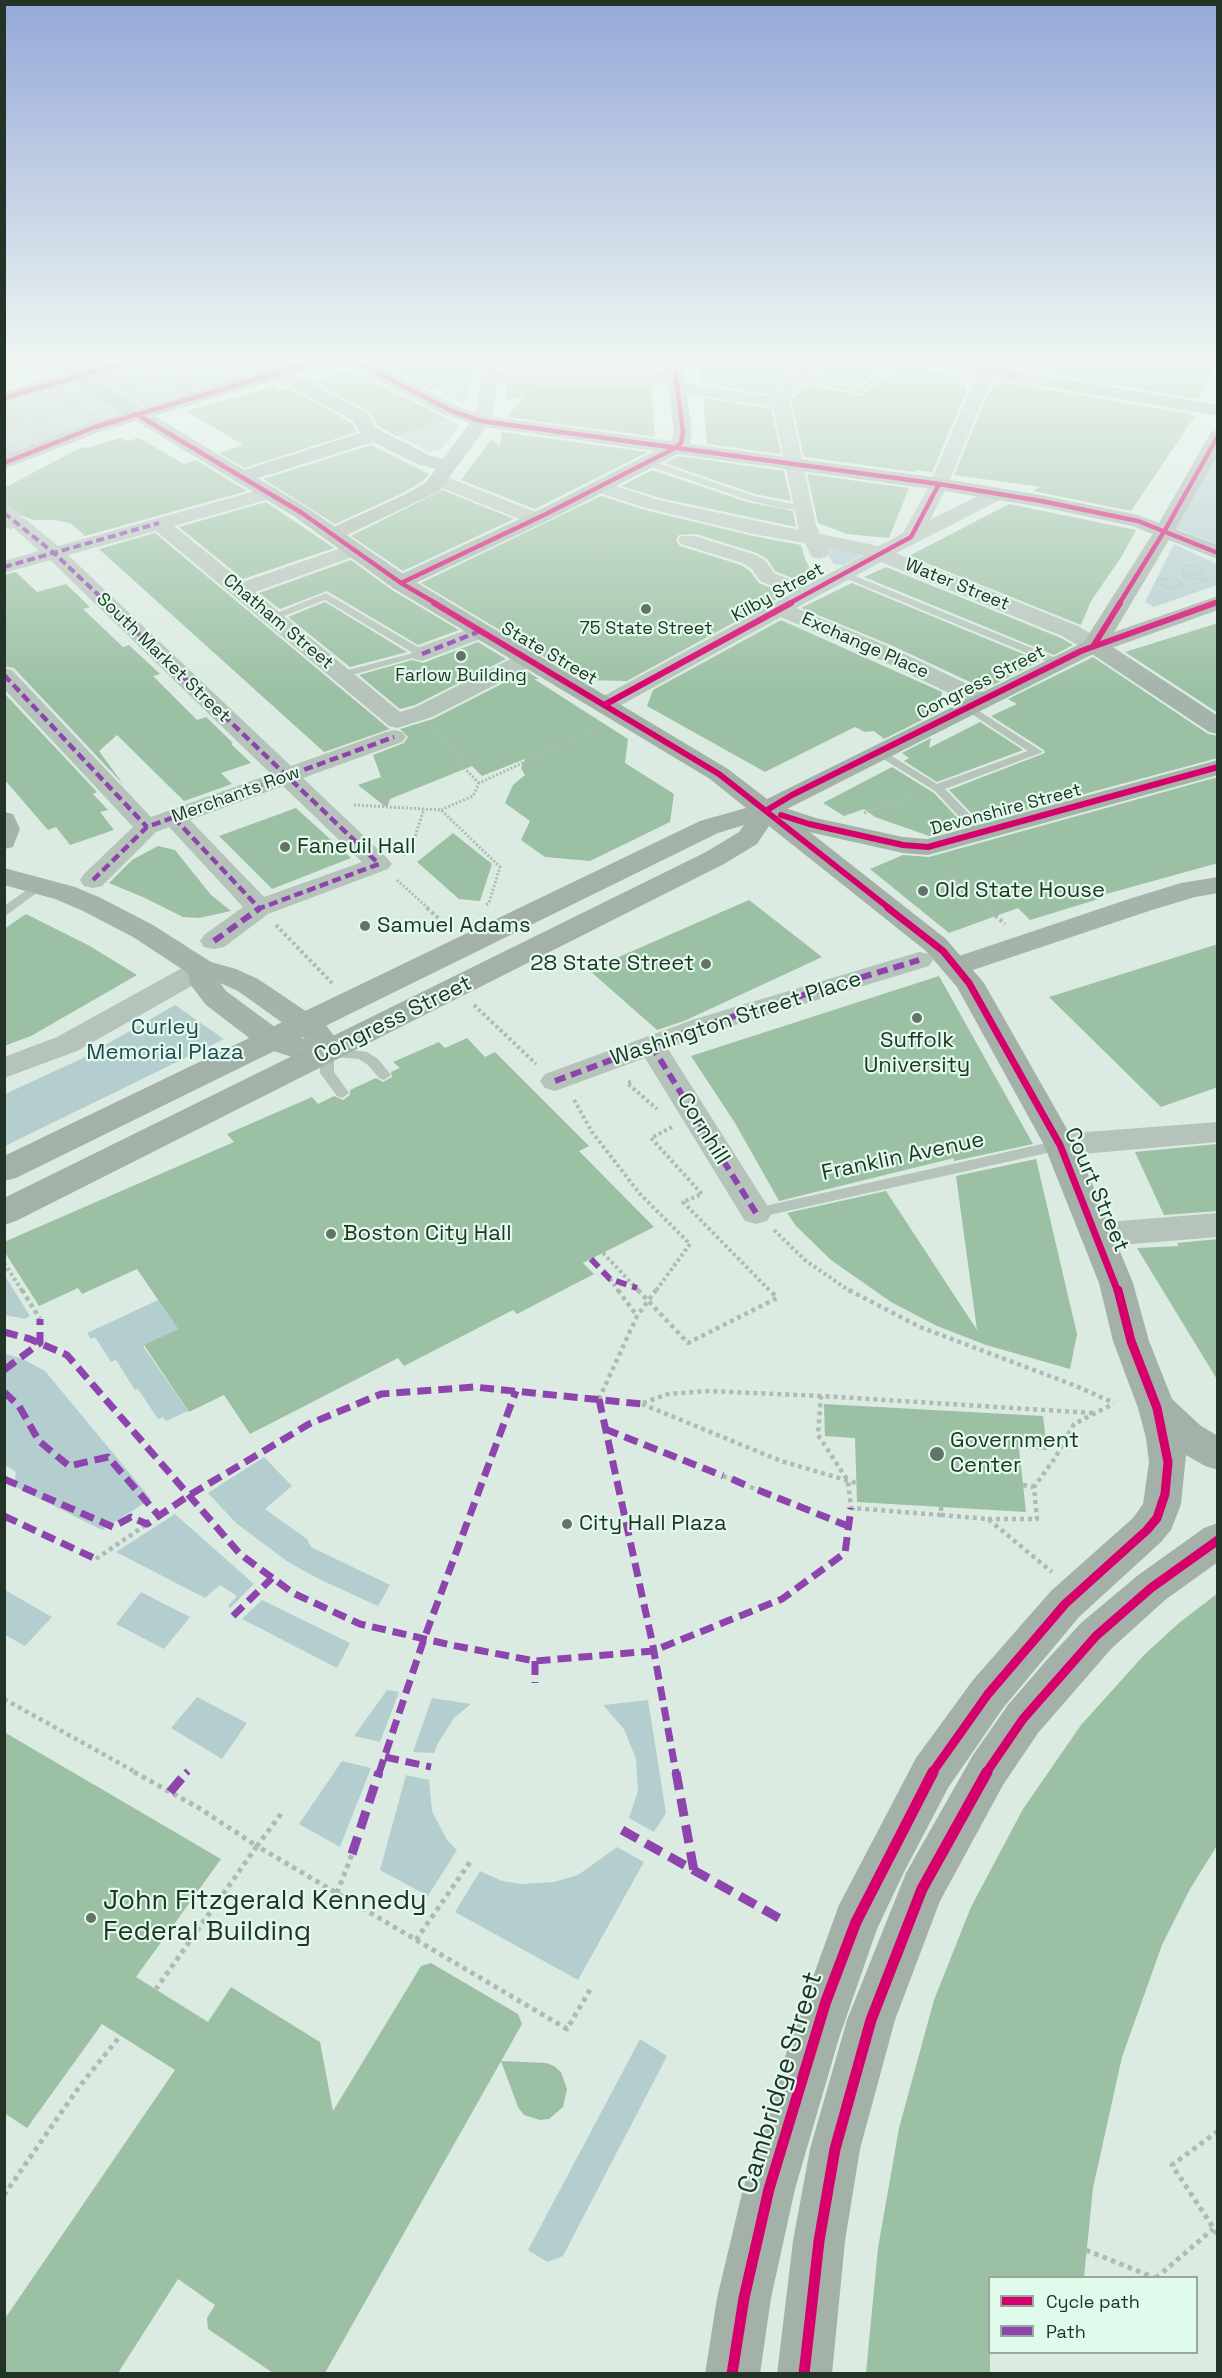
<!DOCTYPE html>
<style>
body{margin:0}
#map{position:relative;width:1222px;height:2378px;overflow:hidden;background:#dbebe2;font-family:"Space Grotesk",sans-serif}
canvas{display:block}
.frame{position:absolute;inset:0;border:6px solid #243327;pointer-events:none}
.legend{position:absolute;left:988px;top:2276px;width:210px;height:78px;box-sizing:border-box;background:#e0faeb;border:2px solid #95aa9d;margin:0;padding:8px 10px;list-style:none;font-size:18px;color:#243327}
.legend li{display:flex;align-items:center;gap:12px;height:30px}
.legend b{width:30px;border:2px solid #95aa9d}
</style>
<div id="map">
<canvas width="1222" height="2378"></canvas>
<div class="frame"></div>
<ul class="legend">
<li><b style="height:8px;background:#d6006c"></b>Cycle path</li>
<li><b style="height:8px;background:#8e44ad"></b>Path</li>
</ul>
</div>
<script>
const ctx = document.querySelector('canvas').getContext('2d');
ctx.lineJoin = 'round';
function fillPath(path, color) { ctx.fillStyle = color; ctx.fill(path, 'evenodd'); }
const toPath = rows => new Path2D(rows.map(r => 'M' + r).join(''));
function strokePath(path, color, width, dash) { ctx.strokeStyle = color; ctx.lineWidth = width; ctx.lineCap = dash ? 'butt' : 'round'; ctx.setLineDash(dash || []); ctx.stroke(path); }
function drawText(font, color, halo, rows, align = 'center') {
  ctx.font = font + ' "Space Grotesk",sans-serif'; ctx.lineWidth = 4.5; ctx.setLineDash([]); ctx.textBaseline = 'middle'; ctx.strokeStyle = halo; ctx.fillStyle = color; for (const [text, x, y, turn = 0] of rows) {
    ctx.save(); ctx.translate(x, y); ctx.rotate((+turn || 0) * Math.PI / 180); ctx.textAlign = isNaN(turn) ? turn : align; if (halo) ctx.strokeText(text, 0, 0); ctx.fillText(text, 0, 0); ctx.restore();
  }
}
fillPath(toPath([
 [149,361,301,361,99,419,5,455,5,404],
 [468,379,472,383,464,405,427,385,450,384],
 [394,419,415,430,449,419,460,426,441,449,429,452,375,424],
 [1217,451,1217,544,1175,528],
 [1174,544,1217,564,1217,585,1154,607,1145,602],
 [828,546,864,554,844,565,837,565,833,563,825,550],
 [175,1005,224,1039,5,1146,5,1094,81,1059],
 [5,1276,30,1316,25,1319,5,1315],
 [158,1300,178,1329,143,1346,188,1411,166,1421,163,1417,158,1419,138,1389,135,1390,116,1360,111,1362,95,1337,91,1339,87,1333],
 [5,1354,23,1359,45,1371,151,1499,102,1530,14,1486,16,1472,5,1465],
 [264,1457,292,1486,265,1509,307,1539,311,1547,390,1585,378,1606,319,1579,288,1562,236,1523,208,1493],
 [175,1514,254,1584,230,1608,228,1606,237,1596,220,1585,205,1598,116,1552],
 [5,1590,52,1617,25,1646,5,1635],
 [141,1592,190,1617,164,1649,116,1624],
 [262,1600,350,1643,337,1668,242,1619],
 [387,1690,399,1692,380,1742,354,1736],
 [197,1697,247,1723,222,1759,171,1728],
 [432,1698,471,1704,454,1718,437,1745,434,1753,413,1752],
 [648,1700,666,1813,654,1832,629,1818,638,1791,636,1759,624,1729,603,1705],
 [342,1761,371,1768,340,1847,299,1824],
 [406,1775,429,1780,432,1811,447,1840,457,1850,428,1896,380,1870],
 [617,1847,644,1862,578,1980,455,1912,480,1871,502,1881,521,1884,554,1882,578,1875],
 [640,2039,667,2056,563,2256,547,2262,528,2250]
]), '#b4ced0');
fillPath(toPath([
 [393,361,480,361,478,375,431,390,381,365],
 [509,361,650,361,651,371,508,370],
 [697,361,805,361,779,384,772,395,701,383],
 [830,361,876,361,884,363,858,387,814,378],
 [1014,361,1218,361,1218,364,1198,399,1009,367],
 [899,364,955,375,962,380,967,390,932,472,916,470,915,472,804,457,791,400,807,384,862,396],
 [352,370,446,418,449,419,396,436,378,426,371,414,363,408,312,381],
 [998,381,1190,414,1189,415,1195,416,1131,511,1033,491,1041,487,954,475,988,394],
 [507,384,651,385,655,437,508,417,524,395,505,402],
 [272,387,279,391,289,388,347,420,352,424,357,432,244,468,219,453,243,445,186,411],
 [703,398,771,409,781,454,707,444],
 [502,432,648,452,535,509,461,480,491,440,500,445],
 [120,438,127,441,139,438,184,464,196,460,247,491,85,536,70,523,54,520,33,520,18,514,8,517,5,522,9,527,4,530,4,488,82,447,86,448],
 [371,445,429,474,423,481,403,493,335,524,263,479],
 [678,456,784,471,791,501,755,494,665,463],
 [652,470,747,502,793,511,796,527,660,498,621,486],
 [807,474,909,488,889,538,847,534,818,523],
 [442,490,514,519,403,571,351,536],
 [601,496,645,510,753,536,801,545,805,559,815,578,806,584,775,571,767,559,757,553,696,534,679,535,676,540,680,546,741,565,750,571,759,583,786,594,627,681,583,680,421,583],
 [266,502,334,548,243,579,179,527],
 [1009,504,1136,530,1122,556,1091,601,1081,625,909,556],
 [155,533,388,728,390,729,324,752,99,549],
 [351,560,392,590,459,630,418,645,327,591,280,609,259,593],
 [886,567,1061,638,1073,645,1054,655,864,577],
 [16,572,37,592,66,584,90,607,83,609,123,647,129,645,160,674,153,676,197,720,206,717,233,743,231,744,251,763,221,773,232,784,184,801,117,735,99,751,123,784,14,668,4,666,4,575],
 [852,583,1040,661,985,689,893,646,801,608],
 [325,602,407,652,350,667,288,617],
 [781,620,942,692,938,712,884,739,874,731,865,732,855,727,765,772,647,706,653,690],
 [1218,623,1218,713,1125,652,1186,633],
 [478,642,506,659,415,705,400,709,359,675,412,660,423,663],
 [1093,657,1208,734,1218,736,1218,758,980,822,949,790,1045,753,1044,750,991,716,1017,704,1008,699],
 [527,671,539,679,534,679,628,739,625,763,674,794,670,822,590,861,545,857,521,840,530,821,505,803,513,785,525,775,521,768,525,759,482,776,472,766,390,799,387,808,358,785,381,777,373,755,404,743,408,737,400,729,433,719],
 [4,693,97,792,93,794,108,810,100,812,114,830,70,845,56,827,48,830,4,779],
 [980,722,1023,750,937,782,904,761,909,758,902,753,931,738,929,748],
 [892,767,934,793,965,826,929,836,875,817,864,809,844,816,823,803],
 [1218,777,1218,863,1099,896,1102,898,1030,920,1018,908,949,933,870,869,903,855,929,857],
 [296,808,351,858,272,889,219,836],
 [453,833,492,864,480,901,459,899,417,862],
 [158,846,175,850,211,895,231,911,199,918,183,917,145,898,109,883,132,860],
 [749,900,822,957,684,1021,657,1030,589,970],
 [26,914,88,945,137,975,31,1036,4,1046,4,929],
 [1218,944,1218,1087,1161,1107,1049,997],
 [939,976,1033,1144,954,1161,954,1158,779,1201,735,1123,691,1056],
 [467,1038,485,1057,495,1052,589,1146,579,1151,654,1227,583,1263,594,1274,517,1314,513,1310,404,1366,398,1358,250,1434,224,1395,189,1412,144,1345,178,1329,137,1269,82,1294,78,1288,39,1306,4,1251,4,1242,234,1142,227,1134,312,1097,318,1104,334,1096,343,1100,350,1095,350,1090,376,1078,383,1082,392,1077,391,1072,400,1068,393,1062,439,1042,445,1048],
 [1218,1144,1218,1211,1164,1215,1135,1152],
 [1036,1159,1077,1334,1070,1369,986,1345,937,1326,891,1302,831,1260,796,1226,787,1213,886,1191,977,1330,956,1176],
 [1218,1239,1218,1381,1137,1248,1179,1246,1177,1243],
 [824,1404,1043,1416,1047,1450,1019,1448,1026,1512,857,1502,855,1438,825,1436],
 [1218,1593,1218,1844,1190,1889,1162,1945,1122,2057,1093,2188,1084,2277,990,2277,990,2373,866,2373,878,2248,899,2128,934,2000,971,1907,1023,1809,1081,1725,1145,1654,1179,1623],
 [4,1732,221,1859,136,1977,208,2022,231,1987,320,2042,333,2111,421,1966,431,1963,518,2014,522,2024,325,2373,273,2373,208,2329,207,2318,215,2305,178,2279,118,2373,4,2373,4,2320,175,2070,102,2024,27,2128,4,2113],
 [501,2061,546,2063,554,2066,561,2072,567,2089,563,2107,549,2119,540,2120,524,2115,518,2107]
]), '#9bc0a3');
strokePath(toPath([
 [4,513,17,522]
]), '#b6c6bd', 19, [19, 10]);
strokePath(toPath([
 [4,427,194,361],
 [4,457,73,428,280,361]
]), '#b6c6bd', 20, [20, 10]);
strokePath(toPath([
 [886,415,939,424],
 [233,525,259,545],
 [560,532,617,553],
 [1190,565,1200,567,1205,571,1195,575,1183,571,1183,567,1190,565],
 [1183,576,1212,582],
 [1167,578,1177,580,1182,585,1171,589,1158,584,1158,581,1167,578]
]), '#adbcb2', 2, [1.5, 1.5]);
strokePath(toPath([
 [435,731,468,760,459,763,479,783],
 [354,805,441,810,500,867,489,903,486,905],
 [441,810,473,796,479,783,597,729],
 [864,813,914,797],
 [403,855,408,853,413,843,424,809],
 [941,868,988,909],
 [397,880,429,909]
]), '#adbcb2', 3, [2, 2]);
strokePath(toPath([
 [427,908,447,926],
 [986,908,1005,924],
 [276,925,332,983],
 [474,1005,536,1064],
 [631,1082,627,1083,657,1109],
 [574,1100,592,1132,640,1194,690,1244,655,1292],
 [672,1127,651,1138,702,1194,683,1202,771,1292],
 [774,1230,805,1260,851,1292],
 [603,1253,640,1292],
 [4,1263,23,1292],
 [610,1279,619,1292]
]), '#adbcb2', 4, [3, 3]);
strokePath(toPath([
 [22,1290,40,1319],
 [618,1290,637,1316],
 [638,1290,688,1343,777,1298,770,1290],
 [849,1290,920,1327,1076,1386,1114,1403],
 [599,1399,637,1316,656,1290],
 [643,1403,668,1394,708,1391,821,1396],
 [642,1404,781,1461,856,1483],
 [723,1476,732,1479],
 [1023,1485,1034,1487],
 [750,1487,758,1490],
 [941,1507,941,1515,988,1519,1052,1572],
 [941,1515,851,1508,848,1481,818,1435,821,1396,1094,1413],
 [988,1519,1037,1519,1034,1487,1055,1458,1074,1424,1113,1404],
 [96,1559,147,1524],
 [4,1699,137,1773]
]), '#adbcb2', 4.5, [4, 4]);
strokePath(toPath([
 [134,1772,199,1808,257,1846,156,1989],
 [281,1814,257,1846,567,2029,591,1988],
 [337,1893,352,1854],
 [416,1940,470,1862],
 [1218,2131,1172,2165,1218,2235],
 [4,2195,79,2087,121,2035],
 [1086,2250,1155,2278],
 [1156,2278,1213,2229]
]), '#adbcb2', 5, [4.5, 4.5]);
fillPath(toPath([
 [890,361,899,361,861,394,795,379,799,377,859,389,890,361],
 [649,460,754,496,807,507,802,510,779,508,748,500,646,465,645,463,649,460],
 [843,571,1061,660,1062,662,1053,664,840,576,840,572,843,571],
 [326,593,426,652,427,654,345,677,337,677,337,673,413,653,325,600,276,619,267,617,326,593],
 [968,704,1043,752,945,789,985,830,985,836,981,837,977,836,935,791,872,752,874,750,882,750,937,784,1028,751,964,709,963,707,968,704],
 [38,882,42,883,44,886,42,889,4,917,4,906,38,882],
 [327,1047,367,1052,378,1059,391,1075,384,1080,379,1078,368,1065,359,1059,334,1057,334,1072,349,1093,342,1098,337,1096,320,1073,320,1052,327,1047],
 [1060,1140,1065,1141,1067,1145,1065,1149,756,1218,751,1217,748,1213,751,1209,756,1208,1060,1140]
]), '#b5c3ba');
fillPath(toPath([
 [43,361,63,361,84,376,81,380,75,381,69,380,43,361],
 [482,361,498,361,498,372,676,373,682,374,685,378,680,382,773,397,780,386,809,361,828,361,789,399,816,525,820,534,879,546,903,533,930,484,982,361,999,361,948,484,930,520,992,489,1006,489,1009,493,1006,497,896,553,1078,626,1102,640,1105,645,1102,650,1094,652,1086,650,1062,636,881,562,796,608,892,648,990,695,993,700,990,705,982,707,974,705,876,658,781,617,614,709,606,711,598,709,595,704,598,699,791,594,760,581,752,569,742,563,681,544,678,540,681,536,695,536,756,555,766,561,774,573,806,586,864,555,826,547,829,553,826,557,819,559,812,557,805,543,753,534,646,508,593,491,590,487,593,483,600,481,659,500,799,530,773,407,677,392,671,391,668,387,672,383,497,382,495,407,490,421,487,425,481,426,475,425,472,421,477,407,482,361],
 [439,474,543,515,546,519,543,523,529,523,432,484,430,480,432,476,439,474],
 [270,487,277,489,280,493,277,497,174,526,243,582,347,546,361,546,364,550,361,554,255,592,400,712,416,707,520,654,528,652,536,654,539,659,536,664,432,717,397,728,389,726,156,531,68,555,291,766,386,732,394,730,402,732,406,737,402,742,303,778,388,859,392,864,388,869,268,914,224,947,214,949,204,947,200,941,204,935,243,907,169,827,156,832,102,886,93,888,84,886,80,880,84,874,133,827,4,689,4,668,12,670,151,817,271,774,50,560,4,573,4,561,39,551,7,522,10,518,17,516,24,518,58,546,270,487],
 [283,786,362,862,264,897,190,820,283,786],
 [480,625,488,626,491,631,488,636,422,661,414,659,411,654,414,649,480,625],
 [919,952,929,954,933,960,929,966,715,1031,668,1049,772,1213,767,1221,756,1224,745,1221,645,1058,555,1091,545,1088,540,1081,545,1074,695,1019,919,952],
 [201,960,211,963,215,969,211,975,77,1051,4,1078,4,1057,57,1037,191,963,201,960],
 [1218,1122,1218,1142,1060,1156,1049,1152,1045,1145,1049,1138,1060,1134,1218,1122],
 [1218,1213,1218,1237,1096,1247,1085,1243,1080,1235,1085,1227,1096,1223,1218,1213]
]), '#b5c3ba');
fillPath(toPath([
 [346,361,368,361,461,408,484,416,671,441,674,432,665,361,683,361,692,432,690,444,939,478,1041,495,1138,515,1218,545,1218,559,1132,526,1041,507,939,490,678,454,553,518,401,590,393,588,390,583,393,578,539,510,655,451,486,427,439,491,341,538,334,540,327,538,324,534,327,530,404,495,425,483,436,469,417,464,373,442,249,481,235,481,232,477,235,473,360,433,354,422,348,418,273,377,270,373,273,369,285,369,362,410,369,415,376,428,431,456,443,459,470,423,447,416,348,365,346,361],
 [916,361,958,361,1218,405,1218,416,924,366,916,361],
 [1094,638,1102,640,1218,716,1218,734,1209,732,1086,650,1083,645,1086,640,1094,638],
 [1218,760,1218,775,928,855,903,853,800,830,758,816,754,810,758,804,767,802,816,818,903,837,927,839,1218,760],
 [4,812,13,814,20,829,13,847,4,849,4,812],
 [4,868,75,887,101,898,153,925,211,962,236,969,258,979,325,1024,338,1041,342,1052,338,1059,327,1062,295,1058,261,1047,206,1005,190,984,188,973,133,937,81,910,55,899,4,885,4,868],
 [220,983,238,991,305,1039,283,1033,226,991,220,983],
 [1218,877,1218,893,1195,897,1152,910,967,972,957,975,947,972,943,966,947,960,1132,898,1181,883,1218,877]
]), '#a5b4aa');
fillPath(toPath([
 [109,361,138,361,136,365,91,378,141,408,298,361,326,361,324,365,154,416,309,509,409,578,728,769,767,799,1084,642,1155,530,1209,436,1211,432,1218,430,1218,454,1175,530,1114,632,1218,596,1218,610,1089,656,783,811,946,939,984,983,1076,1145,1133,1283,1149,1341,1172,1399,1201,1426,1218,1436,1218,1470,1205,1466,1186,1455,1181,1504,1171,1530,1161,1542,1079,1617,1003,1708,948,1788,903,1874,877,1929,839,2038,795,2189,771,2298,760,2374,705,2374,717,2298,743,2189,791,2038,839,1905,916,1758,973,1680,1051,1591,1133,1518,1143,1504,1149,1462,1146,1438,1138,1408,1113,1341,1099,1283,1044,1145,957,987,926,951,769,826,757,844,724,864,16,1221,4,1225,4,1198,706,852,739,832,744,825,718,833,16,1178,4,1181,4,1156,700,821,746,808,710,779,393,588,295,517,136,421,102,431,4,469,4,456,88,423,123,413,74,383,4,403,4,392,109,361],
 [1218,1523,1218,1562,1165,1600,1111,1649,1038,1733,1003,1785,940,1901,895,2020,860,2149,845,2241,832,2374,777,2374,793,2241,810,2149,847,2020,906,1873,973,1755,1008,1705,1045,1662,1081,1623,1137,1576,1204,1528,1218,1523]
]), '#a4b1a8');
strokePath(toPath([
 [4,513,54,553,108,604],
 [4,567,159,523]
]), '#8e44ad', 4, [8, 4]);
strokePath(toPath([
 [106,603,379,864,258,909],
 [422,654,480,631],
 [4,675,147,827],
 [174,818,259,908],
 [93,880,147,827,394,737]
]), '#8e44ad', 4.5, [9, 4.5]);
strokePath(toPath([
 [214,941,260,908],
 [651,1045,756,1213],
 [555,1081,705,1025,919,960],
 [591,1259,610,1279,637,1288]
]), '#8e44ad', 6, [11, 6]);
strokePath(toPath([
 [4,1332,30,1339,67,1355,240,1554,293,1593,360,1624,451,1645,535,1661,653,1651,782,1599,845,1553,851,1508],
 [4,1370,40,1343,40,1319],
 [4,1392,19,1406,39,1441,69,1466,108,1457,159,1516],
 [599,1399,652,1641,676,1773],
 [605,1429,723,1476],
 [4,1479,113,1527,131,1517,147,1524,188,1496,309,1424,381,1394,474,1387,642,1404],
 [732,1479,750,1487],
 [758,1490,848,1526],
 [4,1516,96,1559],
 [233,1616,272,1578],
 [535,1661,535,1683],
 [385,1757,431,1767],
 [186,1773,188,1771],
 [379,1773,424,1639,516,1391]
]), '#8e44ad', 7, [14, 7]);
strokePath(toPath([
 [676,1772,694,1871],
 [170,1792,187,1772],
 [622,1830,786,1922],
 [352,1854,379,1772]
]), '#8e44ad', 9, [18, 9]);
strokePath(toPath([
 [354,361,454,412,481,421,939,484,1041,501,1138,521,1218,553],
 [4,398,130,361],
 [136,414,302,513,401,583,437,604],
 [4,463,95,427,318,361],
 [401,583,546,514,675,448,681,443,683,432,674,361],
 [788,604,911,537,939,484],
 [1119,604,1165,530,1218,436],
 [1211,604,1218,602]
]), '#d6006c', 4.5);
strokePath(toPath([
 [434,603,719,774,890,909],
 [1094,645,1120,603],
 [606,704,791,603],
 [767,810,792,795,1081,651,1215,603],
 [781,815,809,824,903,845,928,847,1218,767]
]), '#d6006c', 6);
strokePath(toPath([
 [888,908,943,951,969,983,1060,1145,1118,1292]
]), '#d6006c', 7);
strokePath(toPath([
 [932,1773,988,1694,1065,1604,1147,1530,1157,1518,1165,1494,1168,1462,1157,1408,1131,1341,1118,1290],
 [986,1773,1023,1719,1096,1636,1151,1588,1218,1540]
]), '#d6006c', 9);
strokePath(toPath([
 [732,2374,744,2298,769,2189,826,2001,856,1922,933,1772],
 [804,2374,819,2241,835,2149,871,2020,922,1889,987,1772]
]), '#d6006c', 11);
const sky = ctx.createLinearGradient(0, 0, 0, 694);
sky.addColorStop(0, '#95a8d8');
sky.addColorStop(0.52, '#eff6f2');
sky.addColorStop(1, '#eff6f200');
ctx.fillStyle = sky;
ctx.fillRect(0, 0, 1222, 694);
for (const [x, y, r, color] of [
 [646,609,6,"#647368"],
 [461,656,6,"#647368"],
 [285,847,6,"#647368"],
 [923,891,6,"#647368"],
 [365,926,6,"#647368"],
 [706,964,6,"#647368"],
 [917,1018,6,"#647368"],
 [331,1234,6,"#647368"],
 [937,1454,8,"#647368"],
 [567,1524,6,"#647368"],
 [91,1918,6,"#647368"]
]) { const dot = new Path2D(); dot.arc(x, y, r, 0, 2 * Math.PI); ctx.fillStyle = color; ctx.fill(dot); strokePath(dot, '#e0faeb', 2); }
drawText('18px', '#243327', '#e0faeb', [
 ["Water Street",957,585,22],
 ["Kilby Street",778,593,-29],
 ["Chatham Street",278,622,40],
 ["Exchange Place",865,646,24],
 ["State Street",549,654,30],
 ["South Market Street",163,658,44],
 ["Congress Street",981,683,-27],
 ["Merchants Row",236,795,-20],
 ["Devonshire Street",1006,810,-15]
]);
drawText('18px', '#243327', '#e0faeb', [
 ["75 State Street",646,629],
 ["Farlow Building",461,676]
]);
drawText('22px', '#243327', '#e0faeb', [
 ["Faneuil Hall",297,847],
 ["Old State House",935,891],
 ["Samuel Adams",377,926],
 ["28 State Street",694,964,"right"],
 ["Suffolk",917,1041,"center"],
 ["University",917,1066,"center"],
 ["Boston City Hall",343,1234],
 ["Government",950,1441],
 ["Center",950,1466],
 ["City Hall Plaza",579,1524]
], 'left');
drawText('22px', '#243327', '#e0faeb', [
 ["Washington Street Place",736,1019,-18],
 ["Congress Street",393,1020,-26],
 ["Cornhill",703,1129,58],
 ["Franklin Avenue",903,1157,-12],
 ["Court Street",1096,1190,67]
]);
drawText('22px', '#264753', '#e0faeb', [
 ["Curley",165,1028],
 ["Memorial Plaza",165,1053]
]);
drawText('27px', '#243327', '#e0faeb', [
 ["John Fitzgerald Kennedy",103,1902],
 ["Federal Building",103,1933]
], 'left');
drawText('27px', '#243327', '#e0faeb', [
 ["Cambridge Street",781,2083,-73]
]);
</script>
